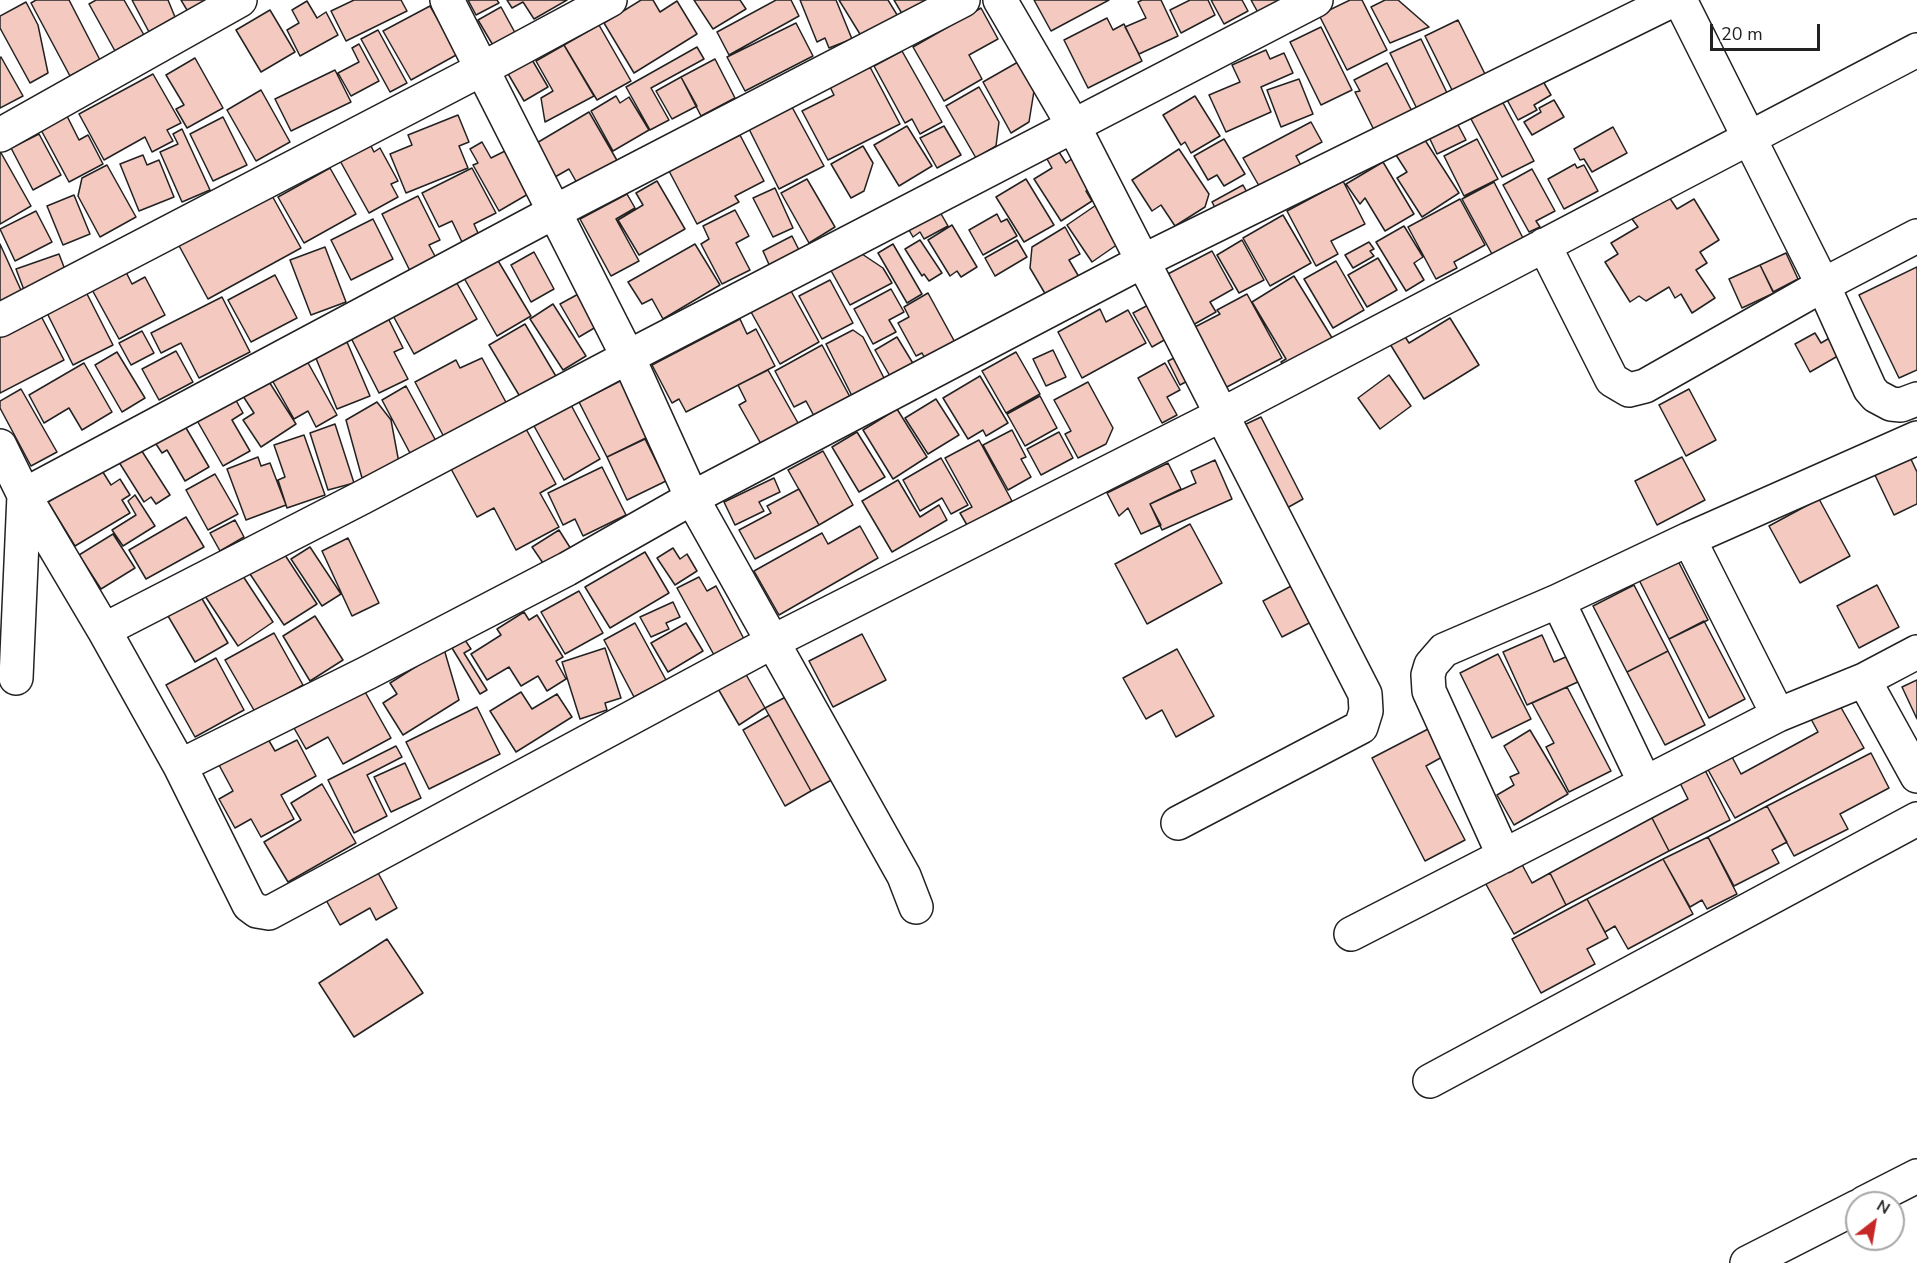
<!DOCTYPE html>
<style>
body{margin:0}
#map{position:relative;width:1917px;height:1263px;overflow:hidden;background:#fff;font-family:"Nunito Sans",sans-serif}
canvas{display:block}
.north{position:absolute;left:1845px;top:1191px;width:60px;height:60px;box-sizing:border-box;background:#fff;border:2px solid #a7a7a7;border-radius:50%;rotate:31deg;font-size:16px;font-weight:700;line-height:24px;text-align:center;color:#222}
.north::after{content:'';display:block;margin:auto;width:21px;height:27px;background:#c62828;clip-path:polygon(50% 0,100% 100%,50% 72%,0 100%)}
.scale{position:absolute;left:1710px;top:24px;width:110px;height:27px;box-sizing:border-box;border:3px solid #222;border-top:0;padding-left:8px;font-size:18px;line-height:21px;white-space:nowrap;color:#222;-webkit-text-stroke:4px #fff;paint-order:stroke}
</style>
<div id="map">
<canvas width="1917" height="1263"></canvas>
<div class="north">N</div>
<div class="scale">20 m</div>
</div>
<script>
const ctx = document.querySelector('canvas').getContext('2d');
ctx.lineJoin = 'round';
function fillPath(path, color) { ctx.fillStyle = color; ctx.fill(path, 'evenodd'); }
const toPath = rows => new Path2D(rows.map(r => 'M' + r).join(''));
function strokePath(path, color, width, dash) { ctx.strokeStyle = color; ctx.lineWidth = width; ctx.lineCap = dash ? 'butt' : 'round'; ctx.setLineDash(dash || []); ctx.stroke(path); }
const building = toPath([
 [36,0,69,0,100,60,70,76,31,3,36,0],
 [96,0,124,0,144,35,115,51,89,4,96,0],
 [132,0,168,0,175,17,149,32,132,0],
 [181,0,213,0,190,15,181,0],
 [354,0,401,0,407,11,346,41,331,11,354,0],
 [468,0,497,0,499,3,476,15,468,0],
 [507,0,567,0,534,19,523,2,512,8,507,0],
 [641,0,653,0,660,12,677,1,697,34,634,73,604,23,641,0],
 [694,0,740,0,746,9,713,29,694,0],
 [776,0,791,0,799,16,729,55,717,32,776,0],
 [800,0,836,0,852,39,829,48,825,38,817,42,800,0],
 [839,0,888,0,899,18,863,39,839,0],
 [894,0,932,0,904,17,894,0],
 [1034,0,1109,0,1051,31,1034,0],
 [1142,0,1161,0,1178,36,1139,54,1125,27,1146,18,1138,2,1142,0],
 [1190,0,1208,0,1215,15,1181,33,1170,10,1190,0],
 [1211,0,1242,0,1248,11,1224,24,1211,0],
 [1251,0,1296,0,1261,18,1251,0],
 [1350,0,1362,0,1387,50,1347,70,1319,15,1350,0],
 [1385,0,1398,0,1429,27,1390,43,1371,7,1385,0],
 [307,1,317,18,326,12,338,35,300,56,287,30,299,23,292,10,307,1],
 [26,2,38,25,48,73,30,83,0,28,0,16,26,2],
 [430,6,458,54,411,80,383,31,430,6],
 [501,7,519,40,497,52,478,20,501,7],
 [981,8,998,39,969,55,982,79,944,101,913,47,981,8],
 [270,10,295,52,261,72,236,30,270,10],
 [1107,18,1113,30,1124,24,1142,61,1088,88,1064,40,1107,18],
 [1458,20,1488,80,1455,96,1425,36,1458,20],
 [796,23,813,56,745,91,727,57,796,23],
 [599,25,631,81,597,100,564,45,599,25],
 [1321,27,1352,90,1321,105,1290,42,1321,27],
 [378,30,407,83,390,92,361,39,378,30],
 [1421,39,1449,97,1418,111,1390,53,1421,39],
 [359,44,379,81,351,96,338,73,359,62,352,48,359,44],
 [564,45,594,96,545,122,541,98,553,91,536,61,564,45],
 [697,47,704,59,651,88,669,120,650,130,626,87,697,47],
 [1266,50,1270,59,1284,53,1293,73,1261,87,1271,112,1226,132,1209,95,1240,82,1232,65,1266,50],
 [902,51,942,122,920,134,912,119,905,123,874,66,902,51],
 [1,57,23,96,0,108,0,58,1,57],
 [195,58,223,108,187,128,176,109,184,105,166,75,195,58],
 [531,58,548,87,524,101,507,72,531,58],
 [715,59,735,98,701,116,681,77,715,59],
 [1018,62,1034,91,1029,122,1011,133,983,82,1018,62],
 [1387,63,1416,119,1378,138,1355,92,1360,91,1354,80,1387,63],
 [870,67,900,124,828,160,802,111,834,95,830,87,870,67],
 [335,70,351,102,291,131,275,99,335,70],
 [153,74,181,123,167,130,173,141,152,152,145,137,104,160,79,114,153,74],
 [1540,76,1551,95,1534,105,1537,110,1518,120,1505,96,1540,76],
 [681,77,697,106,672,119,656,91,681,77],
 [1299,79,1313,114,1281,127,1267,90,1299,79],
 [979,87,999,122,996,146,976,158,946,106,979,87],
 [261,90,290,142,256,161,227,110,261,90],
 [616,96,620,103,629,97,649,130,613,151,591,111,616,96],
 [1195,96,1220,136,1191,153,1185,142,1181,145,1163,115,1195,96],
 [1554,100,1564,117,1532,135,1524,122,1541,112,1539,108,1554,100],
 [1502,101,1534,161,1502,177,1471,119,1502,101],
 [792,107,824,166,779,189,749,129,792,107],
 [589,112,622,169,582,192,569,169,555,177,535,144,589,112],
 [66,114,79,140,88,135,103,164,69,182,40,128,66,114],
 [458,115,469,142,459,146,468,168,406,193,390,154,412,145,408,135,458,115],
 [223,117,247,165,213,181,190,134,223,117],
 [1311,122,1322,142,1296,156,1303,169,1262,191,1243,158,1311,122],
 [1457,123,1466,140,1437,154,1429,137,1457,123],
 [907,126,932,166,899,186,874,145,907,126],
 [944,126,961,155,937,168,920,138,944,126],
 [1613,127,1627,153,1592,172,1584,159,1580,160,1574,149,1613,127],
 [182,129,210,190,182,202,160,152,178,144,173,134,182,129],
 [39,134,61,175,33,190,11,148,39,134],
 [740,135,764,181,735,196,739,202,697,224,669,171,740,135],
 [1423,137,1459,193,1422,217,1397,178,1407,172,1396,155,1423,137],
 [1224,139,1245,174,1224,186,1217,175,1208,180,1194,156,1224,139],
 [1477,139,1498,179,1464,196,1444,156,1477,139],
 [369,142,374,152,380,148,398,181,391,184,398,197,369,213,339,159,369,142],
 [482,142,491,158,511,148,535,190,499,211,473,165,478,163,470,149,482,142],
 [863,146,873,163,864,191,851,198,831,164,863,146],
 [1179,149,1209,194,1205,207,1175,226,1161,205,1152,211,1132,180,1179,149],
 [0,151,31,206,0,224,0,151],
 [1059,152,1066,163,1076,156,1095,185,1086,191,1092,201,1061,221,1034,179,1052,168,1047,159,1059,152],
 [143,155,147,165,159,160,174,197,139,211,120,164,143,155],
 [1383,162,1414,214,1385,231,1365,198,1360,204,1346,184,1383,162],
 [1575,164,1577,168,1584,165,1598,191,1564,209,1548,179,1575,164],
 [107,165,136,217,100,237,78,196,82,178,107,165],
 [330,168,356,214,304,243,278,197,330,168],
 [472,168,496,213,474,224,478,233,462,242,452,221,439,227,422,193,472,168],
 [1532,169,1555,211,1536,221,1540,227,1529,232,1503,185,1532,169],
 [807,179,835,227,809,243,781,193,807,179],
 [1026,179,1054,225,1024,242,996,197,1026,179],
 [657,181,685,229,639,255,618,220,643,205,636,193,657,181],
 [1343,181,1365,224,1331,241,1338,254,1316,266,1287,211,1343,181],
 [1494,182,1524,240,1493,256,1462,199,1494,182],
 [1243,185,1251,200,1220,217,1212,202,1243,185],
 [775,188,793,228,773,237,753,198,775,188],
 [270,192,301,248,208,299,177,242,270,192],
 [627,194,635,208,616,219,639,261,611,276,580,219,627,194],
 [74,195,90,234,63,245,47,206,74,195],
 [418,196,440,240,429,245,436,258,410,271,382,214,418,196],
 [1669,197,1677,209,1694,199,1719,240,1700,252,1707,263,1696,270,1715,298,1692,313,1681,294,1675,298,1669,287,1646,301,1639,296,1630,302,1605,262,1618,254,1611,243,1638,227,1632,219,1669,197],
 [1460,199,1485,245,1454,262,1457,268,1436,279,1408,227,1460,199],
 [1102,201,1117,222,1107,229,1118,244,1092,262,1067,225,1102,201],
 [735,210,749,236,736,243,750,270,722,284,701,244,709,239,703,226,735,210],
 [36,211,52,242,15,261,0,229,36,211],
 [940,212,948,226,924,239,920,232,913,237,909,230,940,212],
 [997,214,1001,222,1007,219,1017,236,983,255,969,230,997,214],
 [1283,215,1311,263,1270,286,1243,238,1283,215],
 [373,219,393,259,351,280,331,240,373,219],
 [952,225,977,267,961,277,957,271,950,276,928,240,952,225],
 [1404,226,1423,257,1414,263,1424,280,1406,291,1376,242,1404,226],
 [1065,227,1080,254,1069,260,1082,282,1050,302,1030,268,1032,247,1065,227],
 [792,236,801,254,771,269,763,251,792,236],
 [920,240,942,273,929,281,924,274,922,276,905,249,920,240],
 [1017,240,1027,257,995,276,985,258,1017,240],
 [1242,240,1264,280,1239,293,1217,255,1242,240],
 [1369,242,1374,249,1370,251,1374,256,1353,268,1345,255,1369,242],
 [0,244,25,299,0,310,0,244],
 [695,244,720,285,663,319,652,299,642,304,628,282,695,244],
 [893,244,922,294,907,303,878,253,893,244],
 [325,247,346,302,311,315,290,260,325,247],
 [1212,251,1233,289,1210,302,1216,312,1191,326,1164,276,1212,251],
 [534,252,554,289,531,302,511,265,534,252],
 [859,252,883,268,892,283,850,305,829,267,859,252],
 [1786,253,1798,279,1773,292,1760,265,1786,253],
 [59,254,67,275,24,290,16,269,59,254],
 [1378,258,1397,290,1367,307,1348,275,1378,258],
 [497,259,531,316,497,336,464,278,497,259],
 [1336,261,1364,310,1333,328,1304,279,1336,261],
 [1760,265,1774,293,1742,308,1729,279,1760,265],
 [1917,267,1917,370,1899,378,1859,295,1917,267],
 [124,268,132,284,145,277,165,315,119,339,90,286,124,268],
 [275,275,297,318,251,342,228,300,275,275],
 [1294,276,1334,341,1286,369,1281,362,1286,359,1252,302,1294,276],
 [454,278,477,319,414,354,391,312,454,278],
 [830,280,853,323,822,339,799,296,830,280],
 [891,289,904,312,889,320,896,332,873,344,854,309,891,289],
 [85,290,113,345,73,365,45,309,85,290],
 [791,291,819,342,780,364,751,312,791,291],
 [582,292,601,324,579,337,560,304,582,292],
 [928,293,957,346,927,362,922,353,916,356,898,323,909,317,904,307,928,293],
 [1247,294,1282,358,1223,389,1191,329,1220,314,1217,310,1247,294],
 [222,297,250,352,199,378,181,343,161,353,151,333,222,297],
 [1154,302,1173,335,1152,347,1133,313,1154,302],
 [553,304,586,356,563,370,530,319,553,304],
 [1100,309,1106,322,1128,310,1146,343,1082,378,1058,332,1100,309],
 [41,316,64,360,0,393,0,328,41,316],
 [388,318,403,348,394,352,408,379,379,393,350,336,388,318],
 [1450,318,1479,365,1424,399,1390,344,1404,335,1409,343,1450,318],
 [740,319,747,334,756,329,775,366,686,412,679,399,672,403,652,365,740,319],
 [525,324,557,378,522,400,489,345,525,324],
 [853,330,863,337,885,380,852,396,826,344,853,330],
 [142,331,154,353,131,365,119,343,142,331],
 [1815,333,1821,343,1833,336,1843,353,1810,372,1795,344,1815,333],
 [897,337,917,370,894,383,875,350,897,337],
 [347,342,370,396,337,409,315,356,347,342],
 [822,345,850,397,814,416,806,401,794,407,775,371,822,345],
 [1053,350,1066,377,1046,386,1033,359,1053,350],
 [176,351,193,382,159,400,142,369,176,351],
 [117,352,145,398,122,412,95,365,117,352],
 [1016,352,1040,394,1006,413,982,371,1016,352],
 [1182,354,1193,378,1180,385,1168,361,1182,354],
 [482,358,508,406,445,439,415,382,456,360,460,368,482,358],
 [307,361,337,415,316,427,308,411,294,419,272,380,307,361],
 [84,363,112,412,82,430,69,408,44,423,29,395,84,363],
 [1165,363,1180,390,1167,397,1177,415,1162,423,1138,378,1165,363],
 [768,370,802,430,765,451,739,405,746,401,738,385,768,370],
 [1389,375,1411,406,1380,429,1358,398,1389,375],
 [980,376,1008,423,986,436,983,430,968,439,943,398,980,376],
 [266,377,296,424,261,447,243,420,254,413,241,393,266,377],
 [624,379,652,435,607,457,579,402,624,379],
 [1088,382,1113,428,1106,444,1078,458,1065,434,1071,431,1054,400,1088,382],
 [406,386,436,441,411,455,382,400,406,386],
 [21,389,57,452,31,466,0,408,0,401,21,389],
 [1689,389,1716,440,1686,456,1659,405,1689,389],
 [233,395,243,413,232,420,250,451,223,466,195,417,233,395],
 [1040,396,1057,428,1025,446,1007,414,1040,396],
 [936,399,959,435,928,454,905,418,936,399],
 [377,402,391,420,399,463,362,478,346,420,377,402],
 [571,405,600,459,564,480,534,426,571,405],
 [897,409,927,457,893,479,863,430,897,409],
 [1261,417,1303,499,1287,508,1244,425,1261,417],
 [182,421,209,467,185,481,167,450,162,453,152,438,182,421],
 [335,424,354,483,328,490,310,433,335,424],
 [525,427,556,484,540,493,559,527,516,550,494,508,477,517,450,467,525,427],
 [1012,430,1026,457,1021,459,1031,477,1008,490,983,445,1012,430],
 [857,432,885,477,859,492,832,447,857,432],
 [1059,432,1073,458,1041,475,1027,449,1059,432],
 [304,435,325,495,287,508,278,480,285,477,274,445,304,435],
 [645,439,666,481,627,500,607,457,645,439],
 [979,440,1012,501,967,525,960,513,972,507,945,458,979,440],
 [138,445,170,495,156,504,151,497,144,502,117,459,138,445],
 [823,451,853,505,819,525,788,470,823,451],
 [1909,455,1917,472,1917,504,1894,515,1873,471,1909,455],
 [258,457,261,466,270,463,286,505,246,520,227,469,258,457],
 [1682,457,1705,500,1657,525,1635,481,1682,457],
 [941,458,968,505,951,514,942,498,920,511,903,480,941,458],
 [1215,460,1232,499,1162,530,1150,504,1196,483,1191,471,1215,460],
 [1168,463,1181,489,1150,504,1161,525,1141,534,1128,508,1119,516,1107,493,1168,463],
 [602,467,626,515,583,536,575,519,563,525,548,493,602,467],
 [101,469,111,485,120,479,130,495,122,500,130,513,75,546,48,502,101,469],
 [215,474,238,514,208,530,186,490,215,474],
 [774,478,780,492,759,502,764,511,735,525,724,502,774,478],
 [898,480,920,517,939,505,947,520,892,552,862,501,898,480],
 [799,489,819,525,755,559,739,530,771,513,767,506,799,489],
 [135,495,155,526,123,546,112,530,136,515,128,501,135,495],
 [1819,499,1850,556,1800,583,1769,526,1819,499],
 [186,517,204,547,146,579,129,550,186,517],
 [235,520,244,537,220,551,210,533,235,520],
 [1190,524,1222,583,1147,624,1115,564,1190,524],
 [860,526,878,558,779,615,754,571,822,533,828,544,860,526],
 [559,530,571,549,545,566,532,547,559,530],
 [113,534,135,568,101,589,79,555,113,534],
 [348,538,379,603,352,616,322,551,348,538],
 [310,547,341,594,322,606,291,559,310,547],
 [673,548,680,559,687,554,697,571,675,585,657,558,673,548],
 [283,552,317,604,284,625,250,574,283,552],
 [645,552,669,593,610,628,585,587,645,552],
 [1675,555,1708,620,1669,639,1636,574,1675,555],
 [239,570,273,622,238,646,203,593,239,570],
 [699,577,707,591,716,586,744,639,714,655,677,588,699,577],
 [1295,584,1315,620,1282,637,1263,601,1295,584],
 [1634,585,1668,651,1627,672,1593,606,1634,585],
 [1877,585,1899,627,1859,648,1837,606,1877,585],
 [579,591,603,633,565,654,541,612,579,591],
 [201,597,228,643,195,662,168,616,201,597],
 [673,602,680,617,666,623,669,629,651,637,640,617,673,602],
 [524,612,529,620,537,615,563,657,556,661,566,679,547,691,538,676,521,686,509,667,487,680,471,654,501,635,497,629,524,612],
 [315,616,343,660,310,681,283,636,315,616],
 [1704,621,1745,699,1709,718,1669,639,1704,621],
 [635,623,666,680,634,697,604,640,635,623],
 [686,623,703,651,668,672,651,643,686,623],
 [274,633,303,685,255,712,225,660,274,633],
 [862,634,886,680,833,707,809,661,862,634],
 [1542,635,1554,662,1568,656,1580,681,1527,705,1503,652,1542,635],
 [465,640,471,649,464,653,487,690,480,694,452,648,465,640],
 [605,648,621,698,605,703,607,710,580,719,562,662,605,648],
 [444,649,459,700,403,735,383,703,397,694,390,683,444,649],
 [1177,649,1214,716,1176,737,1162,710,1146,719,1123,678,1177,649],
 [1668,651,1705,725,1665,745,1627,672,1668,651],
 [1498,654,1531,719,1492,738,1460,673,1498,654],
 [216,658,244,710,195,737,166,685,216,658],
 [744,671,765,708,739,725,717,687,744,671],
 [1917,680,1917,719,1902,687,1917,680],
 [1567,687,1611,771,1569,792,1546,747,1554,743,1532,703,1567,687],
 [364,690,391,738,343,764,328,737,306,749,294,728,364,690],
 [521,692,532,709,557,694,572,717,516,752,490,711,521,692],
 [795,692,841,775,811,791,765,708,795,692],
 [1839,704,1864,748,1735,818,1707,768,1731,755,1741,774,1818,732,1811,719,1839,704],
 [477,707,500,754,429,789,406,742,477,707],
 [769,715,811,791,785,806,743,730,769,715],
 [1430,728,1444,756,1426,766,1465,840,1425,861,1372,758,1430,728],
 [1530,730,1568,794,1514,825,1497,795,1514,785,1510,777,1519,773,1504,746,1530,730],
 [268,739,275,751,297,740,316,776,281,795,294,819,261,837,251,819,235,828,219,799,233,791,219,765,268,739],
 [396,746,402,757,367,775,387,816,354,833,328,780,396,746],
 [1871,753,1889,788,1840,814,1848,829,1794,856,1767,806,1871,753],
 [405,763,421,798,391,812,374,777,405,763],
 [1705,770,1730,820,1669,851,1652,818,1688,799,1680,783,1705,770],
 [322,784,356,843,288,882,264,842,301,820,291,803,322,784],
 [1767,806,1787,842,1772,850,1779,863,1734,886,1708,837,1767,806],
 [1652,818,1669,851,1566,905,1550,873,1652,818],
 [1708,837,1737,894,1707,909,1702,900,1690,907,1663,859,1708,837],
 [1519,859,1532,883,1550,873,1566,905,1514,934,1483,879,1519,859],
 [1663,859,1693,914,1628,949,1615,926,1605,932,1587,899,1663,859],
 [377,871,397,908,376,920,370,908,340,925,326,900,377,871],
 [1587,899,1608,938,1587,949,1595,964,1541,993,1512,939,1587,899],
 [387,939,423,993,354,1037,319,983,387,939]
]);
fillPath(building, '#f3c9c0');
strokePath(building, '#222', 1.5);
const minor = toPath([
 [447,0,628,357,692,498,904,876,916,907],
 [1000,0,1073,125,1365,694,1366,711,1361,727,1178,823],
 [1680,0,1823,285,1870,389,1876,396,1891,404,1901,405,1917,399],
 [0,135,240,0],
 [1544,245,1612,380,1629,390,1645,386,1823,285,1917,236],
 [0,320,482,69,610,0],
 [0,446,24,495,104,630,180,766,249,905,257,911,269,913,774,641,1221,415,1917,50],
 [1558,601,1645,783],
 [104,630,363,497,628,357,1316,0],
 [16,678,24,495,556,211,963,0],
 [1864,680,1917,776],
 [1778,715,1689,539,1917,438],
 [180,766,367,673,567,569,692,498,1143,261,1673,0],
 [1504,856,1429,691,1428,675,1431,665,1444,650,1558,601,1689,539],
 [1351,934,1778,715,1864,680,1917,652],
 [1430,1081,1917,819],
 [1864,1203,1917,1176],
 [1747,1263,1857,1207]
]);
strokePath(minor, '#222', 36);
strokePath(minor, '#fff', 33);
</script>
